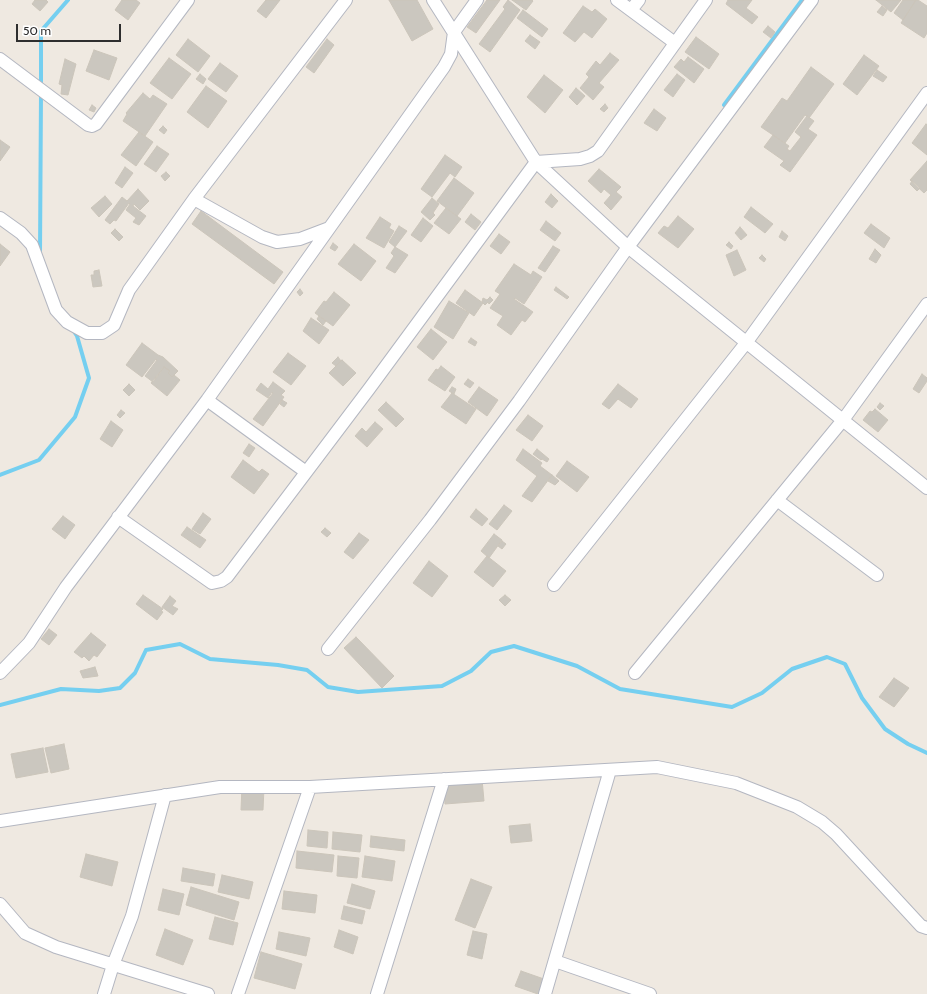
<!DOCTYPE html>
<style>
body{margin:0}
#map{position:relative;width:927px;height:994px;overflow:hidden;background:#efe9e1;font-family:Cabin,sans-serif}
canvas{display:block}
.scale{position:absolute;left:16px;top:24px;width:105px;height:18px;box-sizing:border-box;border:2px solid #2e2e2e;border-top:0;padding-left:5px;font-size:12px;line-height:14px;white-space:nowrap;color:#2e2e2e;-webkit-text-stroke:3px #fff;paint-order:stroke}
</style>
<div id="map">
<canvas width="927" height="994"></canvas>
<div class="scale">50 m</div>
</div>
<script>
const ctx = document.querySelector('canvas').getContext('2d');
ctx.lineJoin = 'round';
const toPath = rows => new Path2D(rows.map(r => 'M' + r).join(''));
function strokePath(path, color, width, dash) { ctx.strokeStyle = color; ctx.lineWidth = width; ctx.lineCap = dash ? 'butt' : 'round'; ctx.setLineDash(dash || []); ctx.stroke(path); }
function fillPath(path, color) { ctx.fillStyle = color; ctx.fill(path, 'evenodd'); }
strokePath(toPath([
 [41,86,41,31,68,0],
 [724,105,802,0],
 [40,254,41,93],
 [0,475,39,460,75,417,89,378,77,336,73,330],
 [0,705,61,689,99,691,120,688,135,673,146,650,180,644,210,659,278,665,307,670,328,687,358,692,442,686,471,671,491,652,514,646,577,666,620,689,732,707,762,693,792,669,827,657,845,664,862,698,885,729,908,744,927,753]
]), '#75cff0', 4);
const building = toPath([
 [35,0,46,0,48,2,40,11,32,4,35,0],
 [122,0,136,0,140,3,128,20,115,10,122,0],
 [266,0,280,0,266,18,257,11,266,0],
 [389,0,417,0,433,29,412,41,389,0],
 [487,0,500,0,476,33,467,27,487,0],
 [508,0,520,10,490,52,479,44,505,9,503,7,508,0],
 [512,0,532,0,533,1,526,10,512,0],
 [728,0,752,0,746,8,758,17,752,24,726,4,728,0],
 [876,0,901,0,891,12,876,0],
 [903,0,916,0,903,20,894,13,903,0],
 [916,0,918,0,927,6,927,33,924,38,901,23,916,0],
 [583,6,592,12,595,9,607,19,592,38,584,32,575,42,563,33,583,6],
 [882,6,887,10,883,16,877,12,882,6],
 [523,10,548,29,542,37,517,18,523,10],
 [768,26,775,32,771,38,763,32,768,26],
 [530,35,540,42,535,49,525,41,530,35],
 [696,37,719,54,709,69,685,52,696,37],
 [188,39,210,56,198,72,176,55,188,39],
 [327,39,334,45,314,73,306,67,327,39],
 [94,50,117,58,109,80,86,71,94,50],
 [610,53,619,60,599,83,604,87,593,100,580,88,589,77,586,74,596,61,600,65,610,53],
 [864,55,879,66,857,95,843,84,864,55],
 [688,57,704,69,694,83,674,67,681,59,684,62,688,57],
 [169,58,191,74,172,99,150,83,169,58],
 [65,59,76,64,68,95,61,94,62,85,59,84,65,59],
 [220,63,238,76,226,92,208,79,220,63],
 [811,67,834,84,809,118,805,115,785,143,761,127,782,98,787,101,811,67],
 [877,70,887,77,883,82,873,76,877,70],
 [200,74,206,79,203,84,196,79,200,74],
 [677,74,685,80,673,97,664,90,677,74],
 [544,75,563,90,545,113,527,97,544,75],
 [206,86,227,101,208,128,187,112,206,86],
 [576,88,585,96,577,105,569,97,576,88],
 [143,93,150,99,153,95,167,104,145,136,123,121,127,114,126,113,143,93],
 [605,104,608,108,604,112,600,109,605,104],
 [92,105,96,108,94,112,89,110,92,105],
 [654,109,666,118,657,131,644,123,654,109],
 [807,116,814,121,808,129,817,135,790,172,780,165,784,161,764,147,773,135,789,146,787,149,790,151,801,137,795,132,807,116],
 [926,124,927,125,927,155,912,143,926,124],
 [163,126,167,130,164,134,159,130,163,126],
 [139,132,153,142,136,166,121,155,139,132],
 [0,140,10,147,0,161,0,140],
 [157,146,169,154,156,172,144,164,157,146],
 [445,155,462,167,455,177,450,173,432,197,421,189,445,155],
 [927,161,927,190,924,193,910,180,927,161],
 [125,167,133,173,122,188,115,183,125,167],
 [599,169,621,187,616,192,622,197,611,210,604,203,611,195,604,189,601,193,588,181,599,169],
 [166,172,170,176,165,181,161,176,166,172],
 [454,178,474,193,457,216,437,201,454,178],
 [912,181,920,188,917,191,910,184,912,181],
 [138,189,149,201,140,210,134,204,133,206,146,216,139,225,133,222,136,218,126,210,130,204,129,203,116,221,114,220,110,224,105,220,122,197,127,201,138,189],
 [551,194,558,201,552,208,545,202,551,194],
 [105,196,112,204,99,217,91,208,105,196],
 [432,198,439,204,433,213,435,215,430,220,421,212,432,198],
 [751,207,773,224,765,233,744,217,751,207],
 [446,208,461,219,449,234,434,223,446,208],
 [201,211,283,272,274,284,192,224,201,211],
 [471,214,481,222,475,230,465,222,471,214],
 [678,216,694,229,678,248,658,233,664,226,668,228,678,216],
 [380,217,391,224,389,228,394,231,384,248,366,238,380,217],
 [423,218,433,226,421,242,411,235,423,218],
 [546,221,561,233,555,241,540,230,546,221],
 [871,224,890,238,884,248,864,233,871,224],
 [399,226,407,231,395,247,389,242,399,226],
 [740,227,747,235,741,240,735,233,740,227],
 [115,229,123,237,119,241,111,233,115,229],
 [782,231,788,236,785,241,779,237,782,231],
 [499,234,510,242,501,254,490,246,499,234],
 [729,242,733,246,731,249,726,245,729,242],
 [333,243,338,247,335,251,330,248,333,243],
 [0,244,10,252,0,266,0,244],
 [354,244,376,261,361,281,338,264,354,244],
 [553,246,560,250,545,272,538,268,553,246],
 [395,247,408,255,395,273,386,268,394,256,391,253,395,247],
 [875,249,881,255,876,263,869,259,875,249],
 [737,250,746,270,734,276,726,255,737,250],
 [762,255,766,259,764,262,759,258,762,255],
 [514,264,531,275,533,271,542,277,524,304,515,298,514,299,533,312,525,322,522,320,511,335,497,325,503,316,490,308,500,294,495,291,514,264],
 [99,270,102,286,93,287,91,275,94,275,94,271,99,270],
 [556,287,569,297,567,299,554,290,556,287],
 [300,289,303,293,300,296,297,292,300,289],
 [465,290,483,303,474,316,456,303,465,290],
 [334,292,350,305,333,326,315,313,324,301,326,302,334,292],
 [490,297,493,300,489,304,488,302,485,305,482,302,483,298,487,300,490,297],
 [449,301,469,313,453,339,434,327,449,301],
 [319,316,326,321,323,325,317,319,319,316],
 [311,318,329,330,319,344,303,331,311,318],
 [431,329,447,342,433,360,417,347,431,329],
 [471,338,477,342,475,346,468,342,471,338],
 [142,343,158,355,163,357,178,371,172,377,168,373,170,371,164,367,153,382,145,376,157,360,156,359,142,377,126,365,142,343],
 [288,353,306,366,291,385,273,372,288,353],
 [338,357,341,361,336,366,332,363,338,357],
 [342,360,356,373,343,386,329,373,342,360],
 [441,366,455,377,445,391,428,380,436,369,438,370,441,366],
 [164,367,170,371,168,373,172,377,174,375,180,380,167,396,151,383,164,367],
 [922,374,927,378,927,381,919,393,913,389,922,374],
 [468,379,474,383,470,388,464,384,468,379],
 [273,382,285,391,281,395,284,397,263,426,253,419,273,393,272,392,268,398,256,390,261,383,268,389,273,382],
 [129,384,135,390,129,396,123,390,129,384],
 [618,384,638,399,631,408,618,399,609,409,602,404,618,384],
 [452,387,456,389,454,394,449,391,452,387],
 [479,387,498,400,487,416,468,402,479,387],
 [452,393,476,409,466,424,441,407,452,393],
 [282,400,287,403,284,407,280,404,282,400],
 [386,402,404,419,396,427,378,410,386,402],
 [880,403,884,406,880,410,877,407,880,403],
 [875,409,888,420,878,432,863,420,870,411,872,412,875,409],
 [121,410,125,413,120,418,117,415,121,410],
 [528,415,543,426,532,441,516,430,528,415],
 [111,421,123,430,112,447,100,439,111,421],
 [375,422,383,429,367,447,355,436,362,428,366,432,375,422],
 [249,444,255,448,249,457,243,453,249,444],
 [523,449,542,463,540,466,552,475,532,502,522,496,537,476,516,460,523,449],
 [537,449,549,459,547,462,542,459,541,460,533,454,537,449],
 [243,460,259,472,262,469,269,474,254,494,231,477,243,460],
 [567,461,589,477,577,492,556,476,567,461],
 [552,475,559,481,555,485,548,481,552,475],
 [504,505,512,511,497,530,489,524,504,505],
 [476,509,488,519,482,526,470,517,476,509],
 [203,513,211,519,200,534,192,529,203,513],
 [63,516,75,525,65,539,52,529,63,516],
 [187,527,206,540,200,548,181,535,187,527],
 [325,528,331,533,327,537,321,532,325,528],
 [359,533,369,540,353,559,344,552,359,533],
 [494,534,502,540,489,558,481,551,494,534],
 [502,541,506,544,502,549,498,546,502,541],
 [487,556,506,571,493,587,474,572,487,556],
 [429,561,448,576,432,597,413,583,429,561],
 [143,595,163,609,161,611,163,612,157,620,136,604,143,595],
 [505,595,511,600,505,606,499,600,505,595],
 [170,596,176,601,172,606,178,609,173,615,162,607,170,596],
 [49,629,57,635,49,645,41,639,49,629],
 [91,633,106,645,97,657,94,655,89,661,84,656,82,658,74,652,91,633],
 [356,637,394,676,382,688,344,648,356,637],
 [95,667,98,676,83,678,80,671,95,667],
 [894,678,909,688,894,707,879,697,894,678],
 [64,744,69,769,51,773,45,748,64,744],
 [43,748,48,772,16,778,11,754,43,748],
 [482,779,484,801,445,804,443,782,482,779],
 [242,786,264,787,263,810,241,810,242,786],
 [530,824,532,841,511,843,509,826,530,824],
 [308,830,328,832,327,848,307,846,308,830],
 [333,832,362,835,360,852,332,849,333,832],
 [371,836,405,840,404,851,370,847,371,836],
 [297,851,334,855,332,872,296,868,297,851],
 [86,854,118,862,112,886,80,877,86,854],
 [338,856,359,858,357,878,337,876,338,856],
 [365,856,395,861,392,881,362,877,365,856],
 [183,868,215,874,213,886,181,881,183,868],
 [222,875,253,882,249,899,218,892,222,875],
 [471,879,492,887,475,928,455,920,471,879],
 [352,884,375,891,370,909,347,903,352,884],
 [191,887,239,902,234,920,186,905,191,887],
 [163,889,184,894,179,915,158,910,163,889],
 [284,891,317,895,315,913,282,909,284,891],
 [344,906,365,911,362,924,341,919,344,906],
 [215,917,238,923,233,945,209,939,215,917],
 [165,929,193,940,183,965,156,955,165,929],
 [339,930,358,937,353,954,334,947,339,930],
 [473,931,487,934,482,959,467,955,473,931],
 [279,932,310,938,306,956,276,949,279,932],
 [261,952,302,964,295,989,254,978,261,952],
 [521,971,544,979,538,994,515,986,521,971]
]);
fillPath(building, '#cbc7bf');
strokePath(building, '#cbc5ba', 1);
const minor = toPath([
 [433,0,536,162,628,247,927,488],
 [617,0,675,43],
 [631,10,639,0],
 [0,59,88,125,92,126,96,124,188,0],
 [194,199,262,237,277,242,300,239,329,228],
 [0,218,21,233,32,245,56,310,67,322,87,333,102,333,114,325,129,290,194,199,346,0],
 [207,400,306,472],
 [777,500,877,575],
 [118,517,212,583,221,581,227,577,369,389,536,162,580,159,590,156,598,151,706,0],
 [554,585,746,343,927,93],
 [328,649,430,520,519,401,628,247,812,0],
 [0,673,29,643,66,587,207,400,444,67,451,54,454,32,477,0],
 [635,673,843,420,927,304],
 [0,821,220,787,310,787,657,767,736,783,797,807,822,822,836,834,921,926,927,928],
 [0,904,25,933,56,947,208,994],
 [555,961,650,994],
 [104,994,113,965,132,916,165,795],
 [238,994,310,787],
 [377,994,444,779],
 [545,994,610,770]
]);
strokePath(minor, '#b4b7c1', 14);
strokePath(minor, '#fff', 12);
</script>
